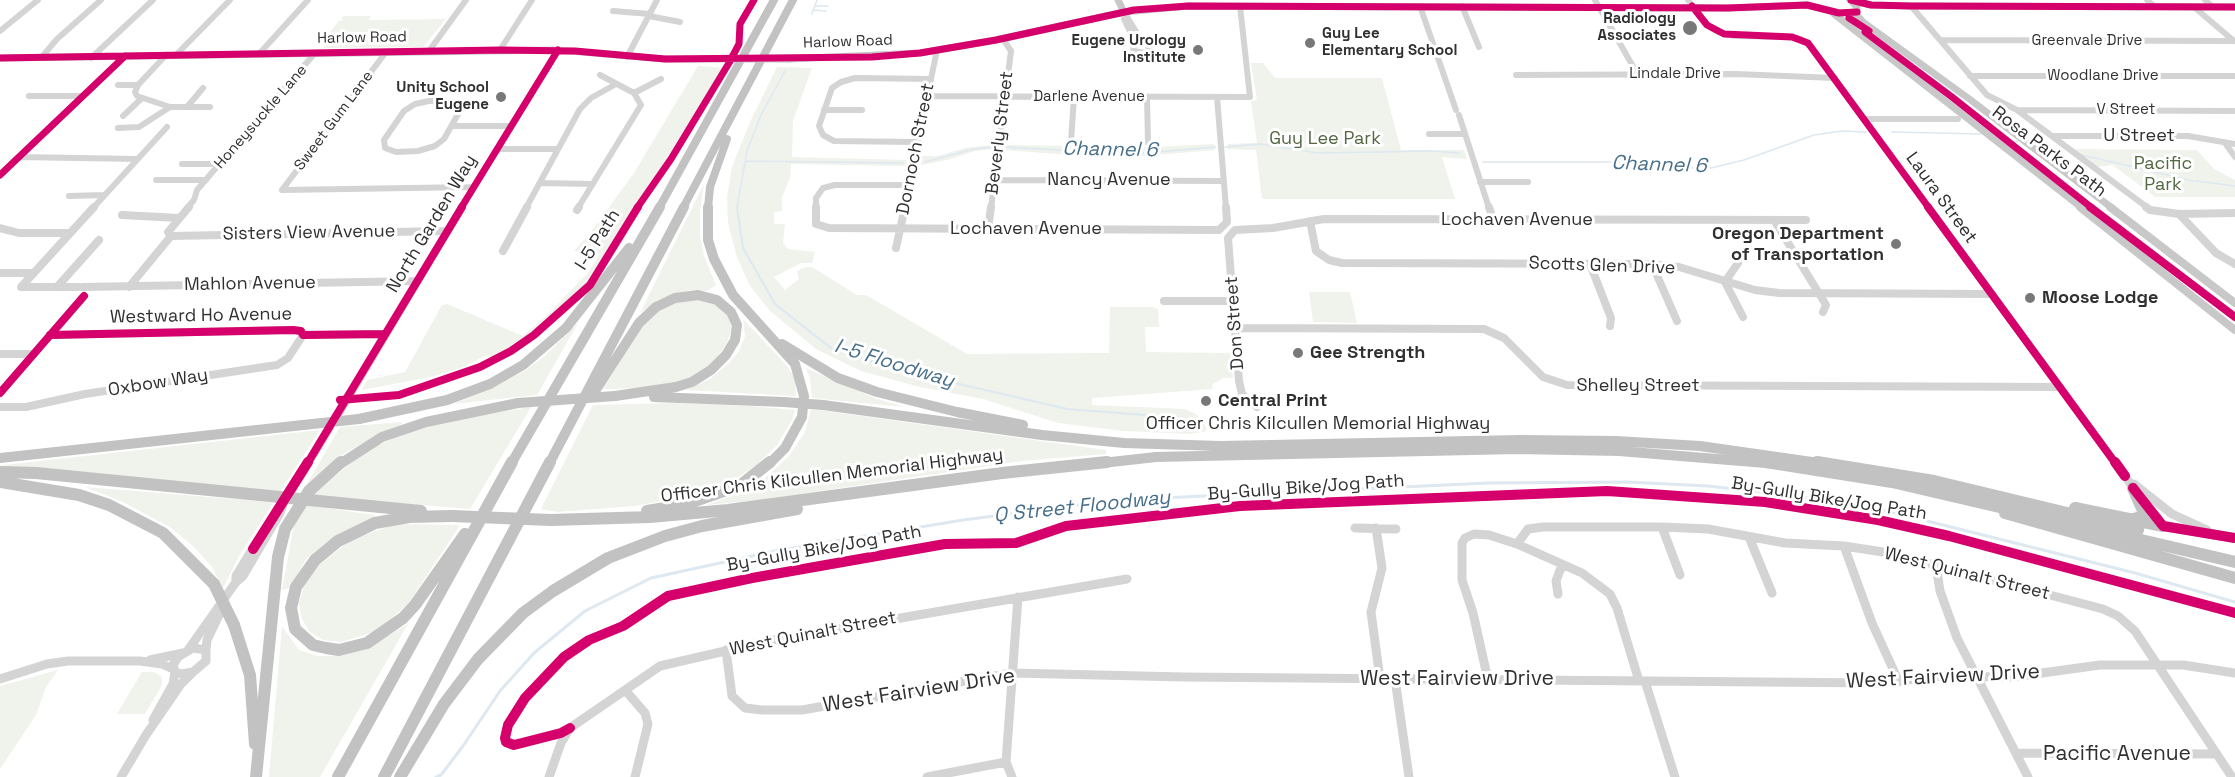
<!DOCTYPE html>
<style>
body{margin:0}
canvas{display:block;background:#fff}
</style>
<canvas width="2235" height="777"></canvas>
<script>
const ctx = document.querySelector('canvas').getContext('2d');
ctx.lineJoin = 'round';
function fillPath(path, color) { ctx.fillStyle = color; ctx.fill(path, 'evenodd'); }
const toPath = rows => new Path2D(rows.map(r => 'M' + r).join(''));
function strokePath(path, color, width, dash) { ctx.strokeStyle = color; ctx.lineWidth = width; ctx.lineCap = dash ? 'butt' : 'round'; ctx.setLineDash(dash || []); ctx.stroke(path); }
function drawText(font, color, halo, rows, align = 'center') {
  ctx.font = font + ' "Space Grotesk",sans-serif'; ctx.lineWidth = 6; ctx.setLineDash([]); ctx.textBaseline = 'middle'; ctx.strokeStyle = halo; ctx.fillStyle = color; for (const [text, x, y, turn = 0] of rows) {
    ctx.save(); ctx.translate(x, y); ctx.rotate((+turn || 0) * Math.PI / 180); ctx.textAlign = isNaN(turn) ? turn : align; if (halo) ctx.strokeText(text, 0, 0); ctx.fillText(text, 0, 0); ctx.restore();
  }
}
fillPath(toPath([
 [344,16,371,16,369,20,446,19,423,47,324,48,325,46,321,43,339,21,344,20,341,19],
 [1251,63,1263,63,1275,78,1382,78,1401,150,1464,150,1467,159,1442,157,1455,199,1262,199,1256,150,1228,149,1228,144,1257,143,1251,101,1257,100],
 [698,66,725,68,671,157,643,197,587,286,531,336,496,358,485,356,463,367,435,376,362,390,367,380,405,372,442,305,447,304,523,336,546,316,587,274,600,254,574,251,590,233,634,173],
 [777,67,812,68,793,121,792,157,907,160,906,166,791,164,790,178,782,197,782,211,774,212,774,224,785,224,783,243,788,249,815,252,812,263,801,263,774,277,785,290,799,279,797,271,803,268,812,267,857,295,866,295,967,354,1109,353,1110,307,1153,307,1158,309,1159,327,1145,327,1146,352,1230,353,1233,378,1223,378,1212,385,1213,389,1092,398,1092,405,1184,409,1196,414,1203,421,1207,431,1190,434,1123,431,1058,423,983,399,920,387,861,371,816,349,770,311,750,286,737,257,728,223,727,197,732,167,750,122],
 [1214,144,1215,150,1143,156,1098,157,1004,150,1005,145,1153,147],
 [992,145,992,149,975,151,947,160,921,165,922,156,938,156,965,148],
 [2072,149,2197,150,2214,169,2235,180,2235,197,2155,197,2113,165,2097,167],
 [704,184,700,211,700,235,704,256,716,285,707,291,690,290,674,294,658,300,640,313],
 [1309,292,1350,292,1357,323,1313,322],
 [687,298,708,300,727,313,731,323,731,331,726,345,713,363,692,378,672,384,651,388,603,389,645,322,655,312],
 [743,319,787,366,795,378,796,396,686,390,710,379,729,363,739,351,745,336],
 [578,323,537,395,453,404,489,390,526,370,545,356],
 [806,368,877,399,905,407,812,398,810,378],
 [673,403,750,406,795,410,792,420,777,445,758,464,734,480,703,493,635,506,557,512,541,509,593,405],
 [531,407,470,509,311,496,364,452,392,439,422,428,458,419],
 [811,409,1106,450,1106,454,1022,461,760,500,707,505,747,490,765,478,789,456,805,432],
 [402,422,400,426,378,435,340,456,309,486,306,486,340,427],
 [320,430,280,492,1,467,4,465],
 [85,487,259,501,273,503,239,556,223,588,212,567,193,546,170,527,123,502],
 [305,505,375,515,373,518,328,541,306,559,290,588,282,590,294,525],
 [396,524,460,525,408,604,377,631,341,642,323,640,310,632,302,619,299,603,304,586,317,567,352,539],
 [408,624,320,777,269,777,282,626,299,650,317,656,341,656,363,650],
 [58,670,46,687,36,715,0,769,0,686],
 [142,672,154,672,161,676,162,680,162,685,145,714,117,714]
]), '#f0f2ec');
strokePath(toPath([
 [816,6,828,6],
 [813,11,817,0],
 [812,14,813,10,826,11],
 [1892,132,1981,134],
 [2033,141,2063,151],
 [2012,142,2018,141],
 [1004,147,1134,154,1216,147],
 [1225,147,1260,144,1318,153,1431,151,1459,153],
 [2082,155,2193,181],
 [745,161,903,163],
 [925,162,974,149,995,147],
 [1483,162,1634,162,1665,168,1711,168,1744,160,1814,135,1842,131,1866,132],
 [2196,181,2235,186],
 [737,208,747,151,761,115,785,71]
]), '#dde8f0', 1.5);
strokePath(toPath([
 [737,207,743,248,775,304,831,348,899,370,1067,409,1183,418,1199,431]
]), '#dde8f0', 2);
strokePath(toPath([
 [436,777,441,775,463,746,500,691,534,653,585,611,651,578,775,551,963,520,1117,500,1489,483,1627,482,1708,486,1789,495,1891,512,2135,573,2235,602]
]), '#dde8f0', 3);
strokePath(toPath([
 [1595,0,1638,75],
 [1688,0,1707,25,1716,31,1734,36,1792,37,1801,39,1812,48,1929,208],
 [2147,0,2155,7],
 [2205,0,2213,7],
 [1420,6,1456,110],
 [1462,6,1479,47],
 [1911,6,1987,95,2017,110,2148,208],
 [2194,7,2234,41],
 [613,11,650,14],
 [1124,12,1143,43],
 [649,16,680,22],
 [1124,19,1136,44],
 [0,31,38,0],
 [1940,40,2234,41],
 [1139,43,1146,44,1150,49,1144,53,1134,51,1133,47,1139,43],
 [500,50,532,0],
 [429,51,466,0],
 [259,54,308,0],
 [166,55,138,85,135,92,137,96,170,107,210,107],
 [176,55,230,0],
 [627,57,657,0],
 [41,58,57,39,101,0],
 [91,58,153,0],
 [1516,75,1735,74,1835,78],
 [1970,76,2235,76],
 [118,85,138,85],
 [634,93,661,79],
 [29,96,83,96],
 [927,96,1250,97,1240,6],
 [1147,97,1148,143],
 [1217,97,1226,208],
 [429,101,450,101,462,107,444,139,435,146,418,151,396,152,385,148,384,140,404,111,415,104,429,101],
 [187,107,203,88],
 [824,110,862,110],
 [2017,110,2235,111],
 [1459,115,1489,208],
 [123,116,141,99],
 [1865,119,1958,119],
 [452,126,510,126],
 [118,128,139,127,170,107],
 [1429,134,1465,134],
 [2052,136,2188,136,2235,144],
 [917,142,834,141,823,135,819,126,832,88,841,82,855,78,931,79],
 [1071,142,1074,97],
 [2225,143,2235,157],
 [497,149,558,149],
 [19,157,137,159],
 [182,164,220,164],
 [0,175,125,56],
 [156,180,206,180],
 [995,180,1223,181],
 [1480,182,1528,182],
 [540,183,593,184],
 [282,190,473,187],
 [282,190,386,52],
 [69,196,104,195],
 [93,208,167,127],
 [187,208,194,200,197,190,315,53],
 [461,208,558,50],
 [526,208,580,109,591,98,616,84],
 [578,208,641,105,634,93,600,75],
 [816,208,816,198,823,188,835,185,909,185],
 [904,208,937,50],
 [991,208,1011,51,1003,39]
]), '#d4d4d4', 6);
strokePath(toPath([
 [816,207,816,224,829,228,1219,230,1227,222,1226,207],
 [1489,207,1493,219],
 [1928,207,2116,464],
 [2146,207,2150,210,2179,214,2235,213],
 [577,210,579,207],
 [2179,214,2216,253,2235,264],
 [122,215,179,218],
 [1774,220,1826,305,1823,312],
 [1310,221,1316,251,1329,260,1342,263,1652,264,1679,267,1755,290,1779,293,1991,294],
 [0,228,19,233,69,233],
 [988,229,991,207],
 [171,236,447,231],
 [896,248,905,207],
 [503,251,527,207],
 [1738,263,1725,282,1743,317],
 [1590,264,1611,318,1610,326],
 [1652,264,1677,321],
 [0,273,32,273],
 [57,287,99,240],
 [78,287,21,287,94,207],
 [83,287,418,281],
 [129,287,171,236,168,232,189,207],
 [1164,301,1233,301],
 [1236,328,1484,329,1504,338,1543,377,1567,385,2060,387],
 [50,335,293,330,301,331,303,335,385,334],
 [0,354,34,354],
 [0,393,84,296],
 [0,407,26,407,85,394,277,365,288,358,303,335],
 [1257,407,1242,394,1239,381,1228,238,1235,230,1273,228,1324,219,1806,220],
 [337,417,462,207],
 [308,464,330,428]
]), '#d4d4d4', 8);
strokePath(toPath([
 [2115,462,2135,490],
 [2134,484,2172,514,2207,530],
 [289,494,309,462],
 [2142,499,2162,525],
 [1662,527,1680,575],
 [1355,528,1396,529],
 [1376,528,1382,568,1371,612,1380,679],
 [1749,537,1772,593],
 [1517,544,1582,573,1610,594,1617,608,1639,681],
 [1844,546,1872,623,1899,682],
 [1936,565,1940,591,1957,638,2028,777],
 [236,582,236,576,253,548],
 [1558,594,1556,581,1562,565],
 [193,648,206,650,206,661,193,672,182,674,175,672,173,665,178,657,193,648],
 [188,650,236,582,243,576,280,513,284,502],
 [206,650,207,640,219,615],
 [726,650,732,696,745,708,762,710,802,710,1012,673,1184,677,1879,683,1945,676,2013,677,2100,665,2183,665,2235,673],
 [150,660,183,653],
 [0,679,47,664,68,661,140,661,162,664,173,669],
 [1395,679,1409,777],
 [1488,680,1473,613,1462,580,1462,543,1465,538,1474,534,1489,535,1517,544,1528,529,1543,527,1662,527,1708,529,1785,543,1844,546,1883,552,1936,565,2103,609,2118,616,2135,631,2232,777],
 [1645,681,1675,777],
 [625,690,645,713,648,724,635,777],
 [153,720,173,684,175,672],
 [2016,753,2217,754],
 [121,777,146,735,181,684,193,672],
 [549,777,561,743,570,728,660,666,773,640,1127,579],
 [927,777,1006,762],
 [1012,777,1006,762,1018,597]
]), '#d4d4d4', 9);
strokePath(toPath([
 [1118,0,1124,12],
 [1850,0,1857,7,1857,15,1863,22,1968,98,2112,208],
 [1853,1,1871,5,1911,6,2235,7],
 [1834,14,2082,208],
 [0,58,558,50,665,59,718,59],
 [789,59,920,53,996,40,1124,12,1188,6,1728,8,1807,5,1839,13,1857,12]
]), '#c8c8c8', 7);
strokePath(toPath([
 [2080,207,2235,330],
 [2110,207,2235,303]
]), '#c8c8c8', 8);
strokePath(toPath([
 [2163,526,2235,538]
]), '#c8c8c8', 10);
strokePath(toPath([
 [659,208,774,0],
 [683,208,793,0],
 [708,208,710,187,727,139]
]), '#c2c2c2', 8);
strokePath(toPath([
 [708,207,708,240,714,259,733,295,795,364,804,396,802,417,785,448,769,464],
 [782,344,838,378,877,392,957,412,1023,425],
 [595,391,639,323,656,307,675,298,698,295,717,300,731,312,737,325,735,340,726,355,711,370,692,382,676,387,615,396],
 [654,397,784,402],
 [823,405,1042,435,1124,443,1221,446,1519,440,1616,441,1700,446,1826,464],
 [359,419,447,400,490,384,523,365,566,328,629,248],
 [0,458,303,425],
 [340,464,382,437,426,422,518,403],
 [511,464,660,207],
 [549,464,684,207],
 [1093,464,1156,457,1517,449,1619,451,1778,464]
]), '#c2c2c2', 10);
strokePath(toPath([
 [1766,462,1892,482,2235,562],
 [1817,462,1934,481,2138,530],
 [0,472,36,473,260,495],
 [0,482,79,495,109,505,163,533,214,584],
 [2133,488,2144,513,2141,517,2133,519],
 [329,502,421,511],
 [2075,508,2163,526],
 [647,511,683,505,741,485,770,462],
 [2005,513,2235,578],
 [452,516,409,517,375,523,338,541,315,560,296,587,291,608,295,629,313,645,326,648,339,650,367,643,403,618,415,605,465,534],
 [551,520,650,517,728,510,1002,473,1107,462],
 [234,625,250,675,255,744],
 [256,777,278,557,285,529,309,491,341,462],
 [338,777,512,462],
 [384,777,550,462],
 [400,777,444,704,478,659,523,613,553,591,608,558,665,536,702,526,797,509]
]), '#c2c2c2', 12);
strokePath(toPath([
 [718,59,789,59]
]), '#c8c8c8', 7);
strokePath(toPath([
 [784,402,823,405],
 [518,403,615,396],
 [303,425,359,419]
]), '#c2c2c2', 10);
strokePath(toPath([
 [260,495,329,502],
 [452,516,551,520],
 [214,584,234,625]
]), '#c2c2c2', 12);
strokePath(toPath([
 [1851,0,1871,5,1911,6,2235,7],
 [1692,6,1707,25,1724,34,1792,37,1808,43,1929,208],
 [1849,18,1869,31,1865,32,1952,97,2092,208],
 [0,58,500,50,575,51,665,59,872,57,920,53,996,40,1134,10,1188,6,1728,8,1807,5,1839,13,1857,12],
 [0,175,125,56],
 [461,208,558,50],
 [637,208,671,159,729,63,739,44,740,24,754,0]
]), '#d6006c', 7);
strokePath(toPath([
 [1928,207,2116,464],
 [2090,207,2235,317],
 [50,335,293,330,301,331,303,335,385,334],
 [0,393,84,296],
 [340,400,399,395,480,367,511,351,534,335,590,285,638,207],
 [307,464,462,207]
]), '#d6006c', 8);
strokePath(toPath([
 [2115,462,2125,476],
 [2133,488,2163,526,2235,538],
 [253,549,308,462],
 [570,728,561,733,514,745,506,742,505,738,508,725,525,698,564,657,589,640,623,626,668,596,752,578,945,544,1016,543,1066,526,1240,506,1607,491,1765,502,1878,520,1949,536,2235,613]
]), '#d6006c', 10);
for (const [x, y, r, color] of [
 [1690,28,8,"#787878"],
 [1310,43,6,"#787878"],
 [1198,50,6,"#787878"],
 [501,97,6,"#787878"],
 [1896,244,6,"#787878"],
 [2030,298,6,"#787878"],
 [1298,353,6,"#787878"],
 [1206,401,6,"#787878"]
]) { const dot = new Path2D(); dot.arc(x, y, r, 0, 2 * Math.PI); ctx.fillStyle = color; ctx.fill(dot); strokePath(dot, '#fff', 2); }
drawText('bold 15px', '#303030', '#fff', [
 ["Radiology",1676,19],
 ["Associates",1676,36],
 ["Guy Lee",1322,34,"left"],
 ["Elementary School",1322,51,"left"],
 ["Eugene Urology",1186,41],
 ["Institute",1186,58],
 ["Unity School",489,88],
 ["Eugene",489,105]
], 'right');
drawText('15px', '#303030', '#fff', [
 ["Harlow Road",362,38,-1],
 ["Greenvale Drive",2087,41],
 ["Harlow Road",848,42,-2],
 ["Lindale Drive",1675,74],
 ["Woodlane Drive",2103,76],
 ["Darlene Avenue",1089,97],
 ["V Street",2126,110],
 ["Honeysuckle Lane",261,117,-49],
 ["Sweet Gum Lane",334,121,-53]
]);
drawText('18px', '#303030', '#fff', [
 ["Beverly Street",1000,133,-83],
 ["U Street",2139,136],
 ["Dornoch Street",916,149,-79],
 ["Rosa Parks Path",2049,152,37],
 ["Nancy Avenue",1109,180],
 ["Laura Street",1941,198,54],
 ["Lochaven Avenue",1517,220],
 ["North Garden Way",432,224,-59],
 ["Lochaven Avenue",1026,229],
 ["Sisters View Avenue",309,233,-1],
 ["I-5 Path",598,240,-58],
 ["Scotts Glen Drive",1602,266,2],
 ["Mahlon Avenue",250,284,-1],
 ["Westward Ho Avenue",201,316,-1],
 ["Don Street",1235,323,-94],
 ["Oxbow Way",158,383,-9],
 ["Shelley Street",1638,386],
 ["Officer Chris Kilcullen Memorial Highway",1318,424],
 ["Officer Chris Kilcullen Memorial Highway",832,476,-7],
 ["By-Gully Bike/Jog Path",1306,488,-4],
 ["By-Gully Bike/Jog Path",1829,499,9],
 ["By-Gully Bike/Jog Path",824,549,-10],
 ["West Quinalt Street",1967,574,14],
 ["West Quinalt Street",813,634,-11]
]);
drawText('18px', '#526742', '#fff', [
 ["Guy Lee Park",1325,139],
 ["Pacific",2163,164],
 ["Park",2163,185]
]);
drawText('bold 18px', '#303030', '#fff', [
 ["Oregon Department",1884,234,"right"],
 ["of Transportation",1884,255,"right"],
 ["Moose Lodge",2042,298],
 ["Gee Strength",1310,353],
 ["Central Print",1218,401]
], 'left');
drawText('italic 20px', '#476e8a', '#fff', [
 ["Channel 6",1110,150,1],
 ["Channel 6",1659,165,2],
 ["I-5 Floodway",894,364,17],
 ["Q Street Floodway",1082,507,-6]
]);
drawText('21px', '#303030', '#fff', [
 ["West Fairview Drive",1943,677,-3],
 ["West Fairview Drive",1457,679],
 ["West Fairview Drive",919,691,-9],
 ["Pacific Avenue",2117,754]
]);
</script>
